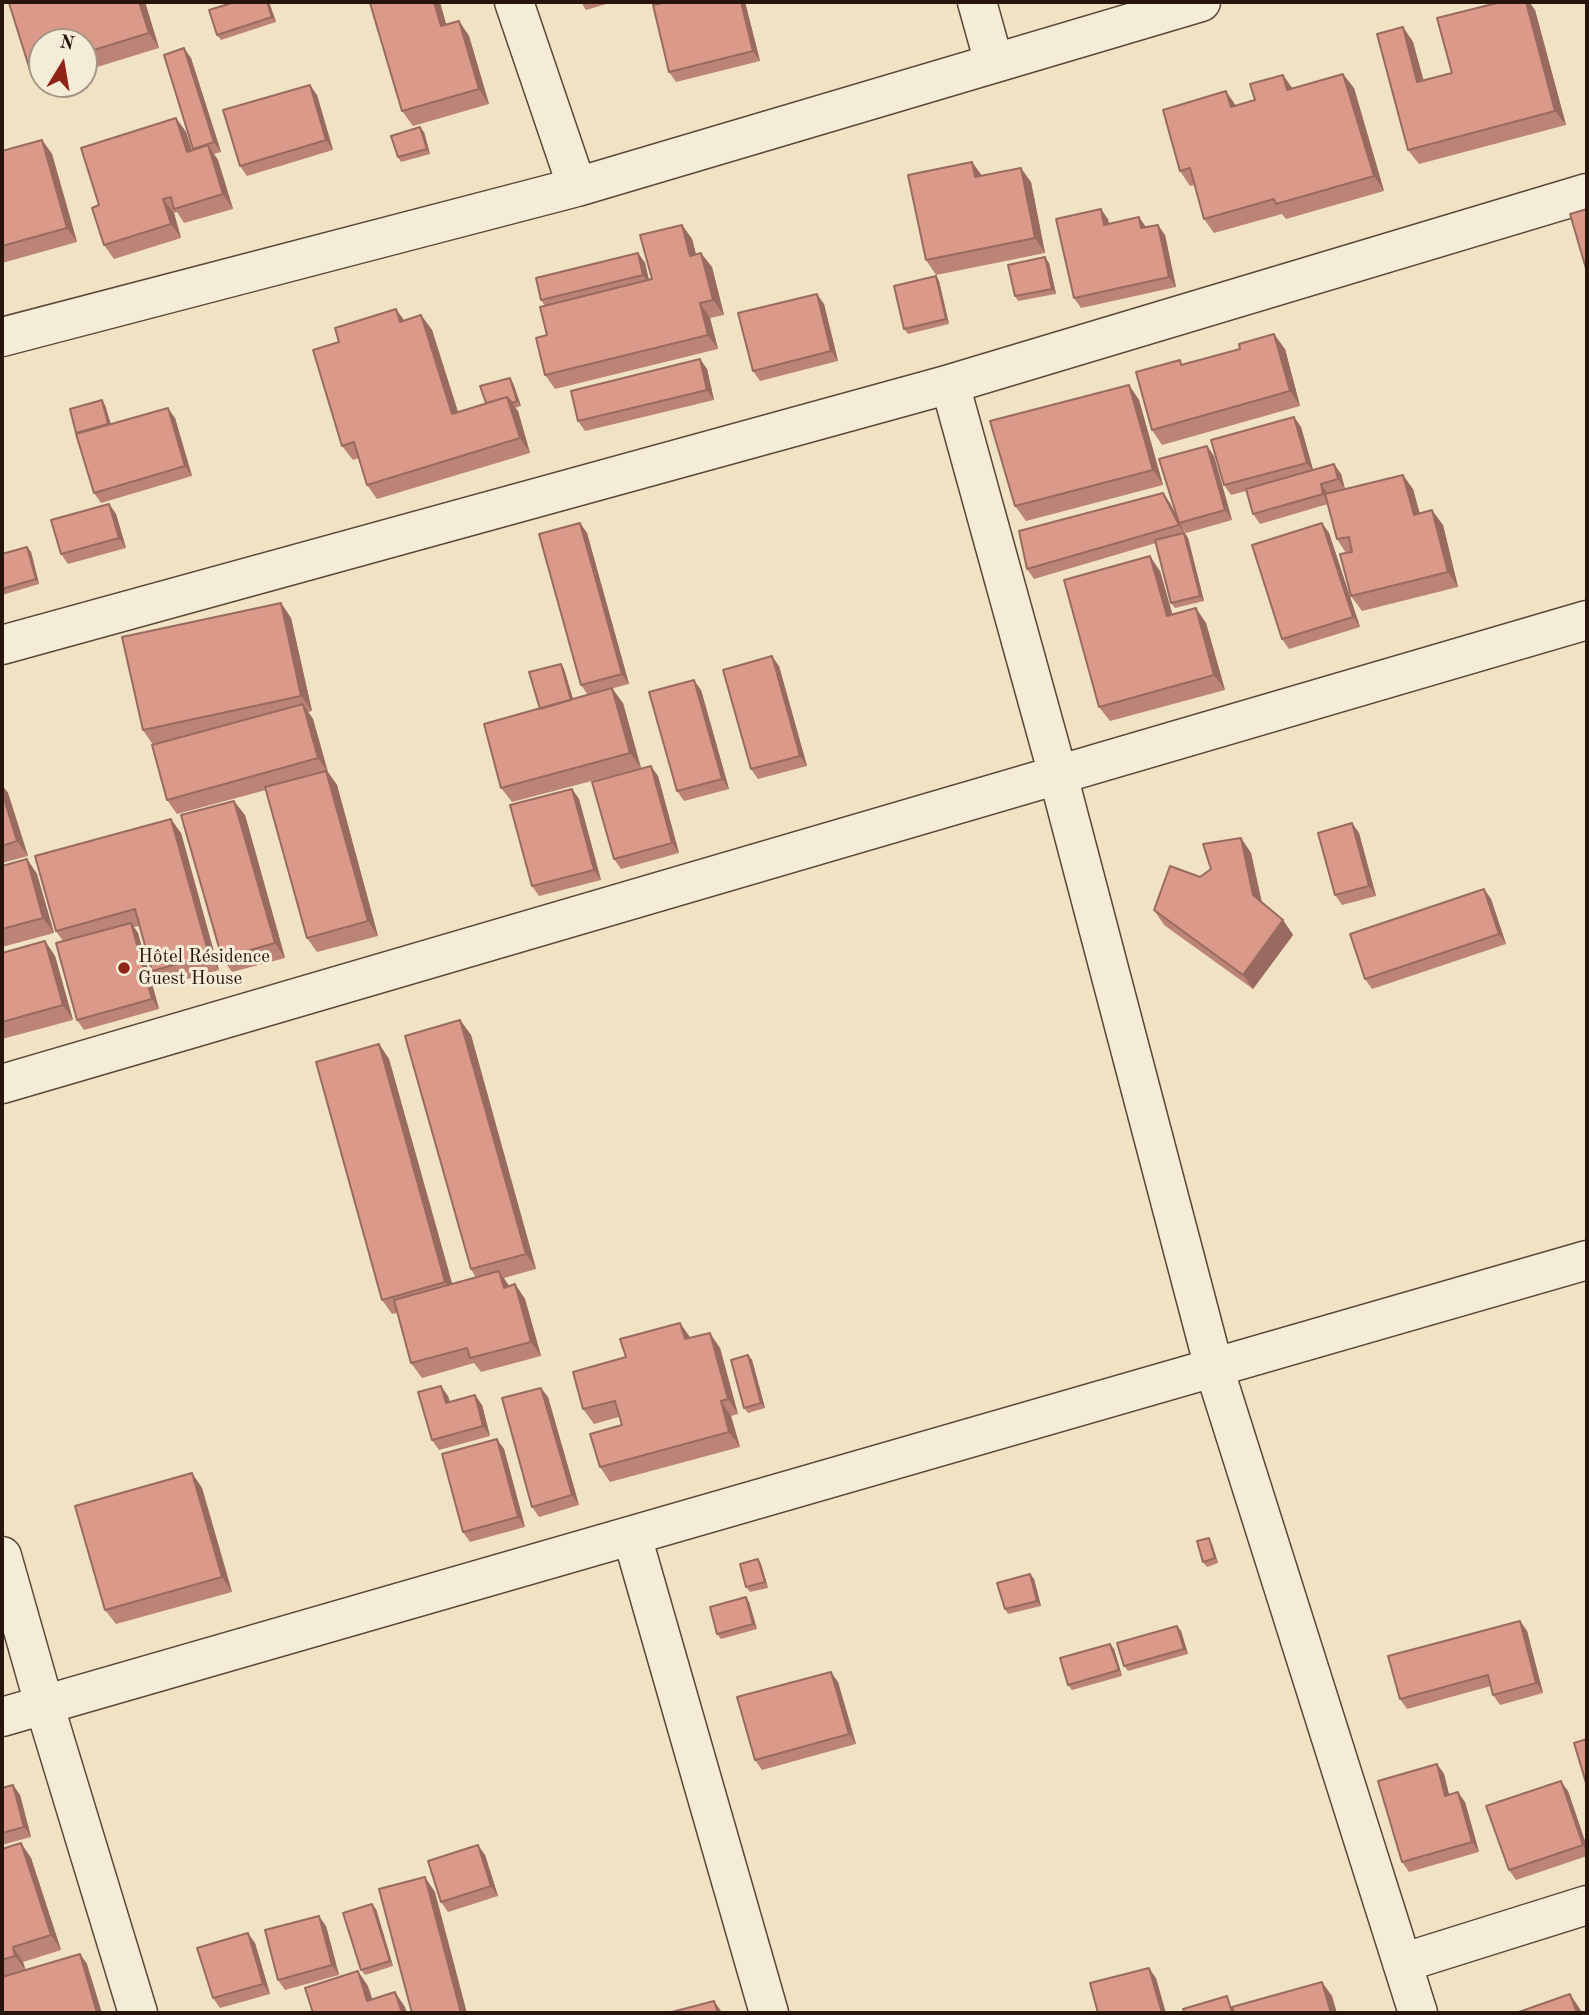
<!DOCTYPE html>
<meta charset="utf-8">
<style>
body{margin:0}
#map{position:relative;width:1589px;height:2015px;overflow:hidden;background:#f0e2c3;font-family:"Old Standard TT",serif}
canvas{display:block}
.frame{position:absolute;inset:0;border:4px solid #27140b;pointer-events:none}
.north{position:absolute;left:28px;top:28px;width:70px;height:70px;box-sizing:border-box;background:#f5ecd8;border:2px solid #a39686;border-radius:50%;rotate:11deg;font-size:19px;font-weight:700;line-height:28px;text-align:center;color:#27140b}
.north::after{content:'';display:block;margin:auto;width:24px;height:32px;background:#8f2418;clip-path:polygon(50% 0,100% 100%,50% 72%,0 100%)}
</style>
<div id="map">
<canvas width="1589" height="2015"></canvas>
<div class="frame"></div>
<div class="north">N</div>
</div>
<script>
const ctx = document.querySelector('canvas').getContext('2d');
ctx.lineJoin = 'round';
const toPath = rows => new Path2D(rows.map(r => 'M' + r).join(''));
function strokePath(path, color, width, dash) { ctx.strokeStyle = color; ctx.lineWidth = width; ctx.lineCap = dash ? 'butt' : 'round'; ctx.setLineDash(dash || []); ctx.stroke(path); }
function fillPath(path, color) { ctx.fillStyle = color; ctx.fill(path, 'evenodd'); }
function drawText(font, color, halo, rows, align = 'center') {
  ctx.font = font + ' "Old Standard TT",serif'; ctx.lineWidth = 6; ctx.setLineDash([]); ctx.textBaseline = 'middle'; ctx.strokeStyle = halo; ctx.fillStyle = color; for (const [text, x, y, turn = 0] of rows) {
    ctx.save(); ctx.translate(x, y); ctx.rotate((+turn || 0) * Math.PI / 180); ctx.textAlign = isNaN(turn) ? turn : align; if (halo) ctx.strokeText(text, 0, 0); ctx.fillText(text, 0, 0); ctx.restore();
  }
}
const minor = toPath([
 [514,2,577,187],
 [977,2,994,63],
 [2,337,577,187,1201,2],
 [950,384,1058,775,1214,1368,1418,2013],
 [2,645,950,384,1587,193],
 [2,1084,1587,620],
 [632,1536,769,2013],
 [2,1556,44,1704,138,2013],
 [2,1717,1587,1260],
 [1402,1963,1587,1905]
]);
strokePath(minor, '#594839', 41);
strokePath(minor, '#f5ecd8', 38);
fillPath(toPath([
 [13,2,145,2,159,48,84,71,84,42,42,42,42,84,40,84,30,70],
 [235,2,269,2,276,22,221,40,217,35],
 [581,2,613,2,586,10],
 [745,2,760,61,676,82,669,72],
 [1501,2,1529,2,1535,10,1566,125,1419,164,1408,150,1403,27,1413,42,1423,80,1452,73],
 [459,21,469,36,489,104,413,126,402,111,446,25],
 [191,58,221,152,214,154,218,160,233,209,184,223,177,212,174,213,181,238,114,259,104,245,99,205,176,118,186,132,192,150,194,150],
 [1293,88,1354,88,1384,191,1286,219,1282,214,1214,233,1204,219,1195,185,1190,186,1180,171,1236,106],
 [317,95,333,150,247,176,240,166],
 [424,132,430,154,401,162,398,157],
 [42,140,52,154,77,242,2,263,2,151],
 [972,162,982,176,1031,182,1045,253,936,275,926,260],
 [1108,219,1109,224,1165,235,1176,287,1081,308,1074,298],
 [682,225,692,239,696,254,712,267,724,315,710,318,718,349,555,389,545,375,547,335,545,306,541,300,638,253,645,263,649,280,652,279],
 [1049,263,1056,294,1018,301,1015,296],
 [936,276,939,281,949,324,908,334,904,329],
 [824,304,838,361,760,381,753,371],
 [396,309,404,321,421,315,432,330,458,412,486,403,510,378,513,383,521,406,515,408,518,411,530,453,377,499,367,485,359,458,353,460,342,446,339,342],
 [1285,349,1300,406,1162,445,1152,430,1183,365],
 [700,359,707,369,714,400,585,431,578,421],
 [1129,385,1139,400,1163,485,1026,521,1015,506],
 [105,405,111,424,175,418,192,476,101,503,94,493,76,433],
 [1294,417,1301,427,1313,470,1334,464,1341,474,1345,489,1413,489,1420,514,1443,525,1458,587,1362,611,1351,596,1346,553,1337,539,1328,504,1260,524,1253,514,1246,491,1231,495,1224,485],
 [1207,446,1214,456,1232,520,1186,533,1181,525,1188,538,1204,601,1175,608,1171,603,1156,543,1034,579,1027,569,1170,503,1178,520],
 [109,504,116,514,126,548,68,564,61,554],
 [580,523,587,533,629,684,588,695,581,685],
 [1322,523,1329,533,1360,627,1289,649,1282,639],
 [27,547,31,552,39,584,2,595,2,554],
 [1160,571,1172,614,1206,623,1225,690,1110,721,1099,707],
 [281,603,291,618,312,711,308,712,313,719,328,773,337,785,378,936,317,952,307,938,266,790,177,814,167,800,153,745,143,730],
 [779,666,807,766,758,779,751,769],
 [564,669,573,699,623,703,641,768,512,802,501,788,540,709],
 [701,690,729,789,684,801,677,791],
 [658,776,679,853,621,869,614,859],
 [2,785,8,793,28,856,2,863],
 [572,789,579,799,601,880,539,896,532,886],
 [245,815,285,958,232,972,222,958],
 [1352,823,1359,833,1376,896,1342,905,1335,895],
 [181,833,219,970,163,986,152,971,139,926,134,927,138,933,159,1009,84,1030,77,1020,63,941,56,931],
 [1241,838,1251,853,1262,902,1283,920,1293,935,1253,989,1164,925,1154,910,1211,869],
 [27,859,37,874,54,933,2,947,2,866],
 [1484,889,1491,899,1506,944,1372,989,1365,979],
 [45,941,55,956,73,1020,2,1039,2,953],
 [460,1020,471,1035,536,1269,504,1278,509,1286,515,1284,525,1299,541,1356,481,1372,474,1363,422,1378,411,1363,397,1313,392,1314,382,1300,379,1044,389,1059,452,1284,476,1278,471,1269],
 [690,1338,720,1348,738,1414,731,1416,740,1447,610,1482,600,1467,622,1425,619,1417,594,1424,583,1409,626,1357],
 [748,1355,752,1360,765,1408,748,1413,744,1408],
 [448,1396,450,1402,482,1405,490,1436,439,1450,432,1440],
 [548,1397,579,1505,539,1517,532,1507],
 [504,1449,525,1527,470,1542,463,1532],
 [192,1473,202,1488,232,1592,116,1624,105,1610],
 [1212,1544,1218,1563,1207,1567,1203,1562],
 [761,1564,768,1588,750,1592,746,1587],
 [1030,1574,1034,1579,1041,1606,1008,1614,1005,1609],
 [746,1597,749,1602,757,1629,721,1639,717,1634],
 [1520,1621,1527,1631,1543,1693,1500,1705,1493,1695,1491,1686,1407,1709,1400,1699],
 [1177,1626,1181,1631,1188,1654,1128,1671,1124,1666],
 [1114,1649,1122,1676,1072,1690,1068,1685],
 [838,1682,856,1744,762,1770,755,1760],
 [1437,1764,1444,1774,1449,1795,1465,1802,1479,1852,1409,1872,1402,1862],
 [13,1785,20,1795,31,1837,2,1845,2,1788],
 [1568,1791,1587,1847,1587,1856,1516,1880,1509,1870],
 [21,1843,31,1858,61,1950,23,1962,25,1970,80,1954,87,1964,2,2013,2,1849],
 [485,1855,498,1896,448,1912,441,1902],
 [376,1909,393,1966,365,1975,361,1970],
 [326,1926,339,1975,285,1990,278,1980],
 [255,1943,270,1994,220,2008,213,1998]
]), '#bc8476');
fillPath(toPath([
 [139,2,145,2,159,48,149,33],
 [267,2,269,2,276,22,272,17],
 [434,2,440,2,451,41,441,26],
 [741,2,745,2,760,61,753,51],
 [1526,2,1529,2,1535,10,1566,125,1555,111],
 [459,21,469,36,489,104,479,89],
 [1403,27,1413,42,1428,96,1417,82],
 [184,48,191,58,221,152,214,142],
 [1343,74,1354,88,1384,191,1374,176],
 [1283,75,1293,89,1287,90],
 [310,85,317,95,333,150,326,140],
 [1226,91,1236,106,1231,107],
 [176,118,186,132,197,167,187,152],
 [420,127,424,132,430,154,427,149],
 [42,140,52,154,77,242,67,228],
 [208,145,218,160,233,209,223,194],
 [972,162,982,176,975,177],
 [1021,168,1031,182,1045,253,1035,238],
 [163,199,174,213,181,238,171,224],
 [1101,209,1108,219,1111,235,1104,225],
 [1139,217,1146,227,1141,228],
 [682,225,692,239,700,270,690,256],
 [1158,225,1165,235,1176,287,1169,277],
 [638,253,645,263,650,285,643,275],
 [701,253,712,267,724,315,713,300],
 [1045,257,1049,263,1056,294,1052,289],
 [936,276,939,281,949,324,946,319],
 [817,294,824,304,838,361,831,351],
 [700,303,710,318,718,349,708,335],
 [396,309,406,323,400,322],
 [421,315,432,330,463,428,452,414],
 [1274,334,1285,349,1300,406,1290,391],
 [700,359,707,369,714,400,707,390],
 [510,378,513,383,521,406,517,401],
 [1129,385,1139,400,1163,485,1153,470],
 [507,397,518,411,530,453,520,438],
 [102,400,105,405,112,429,108,424],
 [168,408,175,418,192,476,185,466],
 [1294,417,1301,427,1314,473,1307,463],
 [1207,446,1214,456,1232,520,1225,510],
 [1334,464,1341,474,1345,489,1338,479],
 [1403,475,1413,489,1424,530,1414,515],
 [1321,484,1328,494,1330,504,1323,494],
 [1163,493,1170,503,1186,535,1179,525],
 [109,504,116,514,126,548,119,538],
 [1432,510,1443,525,1458,587,1448,572],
 [580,523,587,533,629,684,622,674],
 [1322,523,1329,533,1360,627,1353,617],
 [1184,533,1188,538,1204,601,1200,596],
 [27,547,31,552,39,584,36,579],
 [1150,556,1160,571,1177,630,1167,616],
 [281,603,291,618,312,711,301,696],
 [1196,608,1206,623,1225,690,1214,675],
 [772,656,779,666,807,766,800,756],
 [561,664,564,669,576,709,572,704],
 [694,680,701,690,729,789,722,779],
 [612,688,623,703,641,768,630,753],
 [303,704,313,719,328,772,337,785,378,936,368,921,327,771,318,758],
 [651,766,658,776,679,853,672,843],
 [2,785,8,793,28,856,17,841,2,792],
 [572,789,579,799,601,880,594,870],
 [234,801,245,815,285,958,275,943],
 [171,819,181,833,219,970,209,955],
 [1352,823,1359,833,1376,896,1369,886],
 [1241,838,1251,853,1263,909,1253,895],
 [27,859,37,874,54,933,43,918],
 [1484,889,1491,899,1506,944,1499,934],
 [1283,920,1293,935,1253,989,1243,975],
 [131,923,138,933,159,1009,152,999],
 [45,941,55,956,73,1020,63,1005],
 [460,1020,471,1035,536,1269,526,1254],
 [379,1044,389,1059,456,1297,445,1282],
 [499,1271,509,1286,504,1288],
 [515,1284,525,1299,541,1356,531,1342],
 [680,1323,690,1337,685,1339],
 [710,1333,720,1348,738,1414,728,1399],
 [748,1355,752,1360,765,1408,761,1403],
 [441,1386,448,1396,453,1413,446,1403],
 [541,1388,548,1397,579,1505,572,1495],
 [475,1395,482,1405,490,1436,483,1426],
 [721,1401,731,1416,740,1447,729,1432],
 [497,1439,504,1449,525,1527,518,1517],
 [192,1473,202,1488,232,1592,222,1577],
 [1209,1538,1212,1544,1218,1563,1215,1558],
 [758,1559,761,1564,768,1588,765,1582],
 [1030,1574,1034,1579,1041,1606,1037,1601],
 [746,1597,749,1602,757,1629,753,1624],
 [1520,1621,1527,1631,1543,1693,1536,1683],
 [1177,1626,1181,1631,1188,1654,1184,1649],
 [1110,1644,1114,1649,1122,1676,1119,1670],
 [831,1672,838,1682,856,1744,849,1734],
 [1437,1764,1444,1774,1452,1806,1445,1796],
 [1561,1781,1568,1791,1587,1847,1587,1851,1583,1845],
 [13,1785,20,1795,31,1837,24,1827],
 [1458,1792,1465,1802,1479,1852,1472,1842],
 [21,1843,31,1858,61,1950,51,1935],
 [478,1845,485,1855,498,1896,491,1886],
 [425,1877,435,1892,467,2013,461,2013],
 [372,1904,376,1909,393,1966,390,1961],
 [319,1916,326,1926,339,1975,332,1965],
 [248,1933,255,1943,270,1994,263,1984],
 [13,1947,23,1962,26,1971,15,1956],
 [80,1954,87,1964,102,2013,97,2013],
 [1149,1968,1156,1978,1166,2013,1162,2013],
 [358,1971,368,1986,377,2013,367,2001],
 [1322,1982,1332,1996,1337,2013,1331,2013],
 [395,1992,405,2007,407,2013,402,2013],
 [1570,1994,1580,2009,1582,2013,1577,2013],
 [714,2001,721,2011,722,2013,718,2013]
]), '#996b60');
const building = toPath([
 [13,2,139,2,149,33,84,53,84,42,42,42,42,66,30,70,9,3,13,2],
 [235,2,267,2,272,17,217,35,209,10,235,2],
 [372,2,434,2,441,26,459,21,479,89,402,111,370,3,372,2],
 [668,2,741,2,753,51,669,72,653,5,668,2],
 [1501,2,1526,2,1555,111,1408,150,1377,34,1403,27,1417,82,1452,73,1437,18,1501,2],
 [184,48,214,142,193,149,164,55,184,48],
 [1343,74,1374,176,1276,204,1274,199,1204,219,1190,168,1180,171,1163,110,1226,91,1231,107,1255,100,1250,84,1283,75,1287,90,1343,74],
 [310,85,326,140,240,166,223,110,310,85],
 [176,118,187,152,208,145,223,194,174,209,171,197,163,199,171,224,104,245,92,208,99,205,81,148,176,118],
 [420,127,427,149,398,157,391,136,420,127],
 [42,140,67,228,2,246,2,151,42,140],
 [972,162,975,177,1021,168,1035,238,926,260,908,175,972,162],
 [1101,209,1104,225,1139,217,1141,228,1158,225,1169,277,1074,298,1056,219,1101,209],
 [1587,209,1587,272,1570,214,1587,209],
 [682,225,690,256,701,253,713,300,700,303,708,335,545,375,536,338,547,335,540,307,652,279,640,235,682,225],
 [638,253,643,275,541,300,536,278,638,253],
 [1045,257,1052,289,1015,296,1008,265,1045,257],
 [936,276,946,319,904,329,894,286,936,276],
 [817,294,831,351,753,371,738,313,817,294],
 [396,309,400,322,421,315,452,414,507,397,520,438,367,485,354,442,342,446,313,350,339,342,335,328,396,309],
 [1274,334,1290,391,1152,430,1136,372,1180,360,1181,365,1240,349,1239,344,1274,334],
 [700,359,707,390,578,421,571,391,700,359],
 [510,378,517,401,512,403,507,397,486,403,480,386,510,378],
 [1129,385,1153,470,1015,506,990,421,1129,385],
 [102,400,108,424,76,433,70,409,102,400],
 [168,408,185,466,94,493,76,434,168,408],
 [1294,417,1307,463,1224,485,1211,440,1294,417],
 [1207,446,1225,510,1179,523,1159,459,1207,446],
 [1334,464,1338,479,1321,484,1323,494,1253,514,1246,489,1334,464],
 [1403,475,1414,515,1432,510,1448,572,1351,596,1340,554,1352,552,1349,537,1337,539,1325,494,1403,475],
 [1163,493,1179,525,1027,569,1019,531,1163,493],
 [109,504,119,538,61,554,51,520,109,504],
 [580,523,622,674,581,685,539,534,580,523],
 [1322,523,1353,617,1282,639,1252,545,1322,523],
 [1184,533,1200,596,1171,603,1155,540,1184,533],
 [27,547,36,579,2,589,2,554,27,547],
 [1150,556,1167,616,1196,608,1214,675,1099,707,1064,580,1150,556],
 [281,603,301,696,143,730,122,637,281,603],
 [772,656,800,756,751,769,723,670,772,656],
 [561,664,571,700,540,709,529,672,561,664],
 [694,680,722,779,677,791,649,692,694,680],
 [612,688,630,753,501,788,484,724,612,688],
 [303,704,318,758,167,800,152,745,303,704],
 [651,766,672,843,614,859,592,782,651,766],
 [326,771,368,921,307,938,265,787,326,771],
 [572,789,594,870,532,886,510,805,572,789],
 [2,792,17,841,2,846,2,792],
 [234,801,275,943,222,958,181,815,234,801],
 [171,819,209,955,152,971,135,909,56,931,35,856,171,819],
 [1352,823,1369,886,1335,895,1318,833,1352,823],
 [1241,838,1253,895,1283,920,1243,975,1154,910,1170,866,1200,877,1211,869,1203,844,1241,838],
 [27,859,43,918,2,929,2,866,27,859],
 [1484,889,1499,934,1365,979,1350,934,1484,889],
 [131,923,152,999,77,1020,56,943,131,923],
 [45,941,63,1005,2,1022,2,953,45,941],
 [460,1020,526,1254,471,1269,405,1036,460,1020],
 [379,1044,445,1282,382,1300,316,1062,379,1044],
 [499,1271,504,1288,515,1284,531,1342,470,1358,467,1348,411,1363,394,1300,499,1271],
 [680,1323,685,1339,710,1333,728,1399,721,1401,729,1432,600,1467,590,1434,622,1425,615,1401,583,1409,573,1372,626,1357,620,1339,680,1323],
 [748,1355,761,1403,744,1408,731,1360,748,1355],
 [441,1386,446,1403,475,1395,483,1426,432,1440,418,1392,441,1386],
 [541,1388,572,1495,532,1507,502,1398,541,1388],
 [497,1439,518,1517,463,1532,442,1454,497,1439],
 [192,1473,222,1577,105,1610,75,1506,192,1473],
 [1209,1538,1215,1558,1203,1562,1197,1541,1209,1538],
 [758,1559,765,1582,746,1587,740,1564,758,1559],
 [1030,1574,1037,1601,1005,1609,997,1583,1030,1574],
 [746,1597,753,1624,717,1634,710,1607,746,1597],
 [1520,1621,1536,1683,1493,1695,1488,1675,1400,1699,1388,1656,1520,1621],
 [1177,1626,1184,1649,1124,1666,1117,1643,1177,1626],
 [1110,1644,1119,1670,1068,1685,1060,1658,1110,1644],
 [831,1672,849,1734,755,1760,737,1697,831,1672],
 [1587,1739,1587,1786,1574,1743,1587,1739],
 [1437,1764,1445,1796,1458,1792,1472,1842,1402,1862,1378,1781,1437,1764],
 [1561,1781,1583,1845,1509,1870,1486,1806,1561,1781],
 [13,1785,24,1827,2,1833,2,1788,13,1785],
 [21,1843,51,1935,13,1947,15,1956,2,1960,2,1849,21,1843],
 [478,1845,491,1886,441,1902,428,1861,478,1845],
 [425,1877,461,2013,412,2013,379,1889,425,1877],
 [372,1904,390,1961,361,1970,343,1913,372,1904],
 [319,1916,332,1965,278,1980,265,1930,319,1916],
 [248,1933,263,1984,213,1998,197,1948,248,1933],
 [80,1954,97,2013,2,2013,2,1977,80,1954],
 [1149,1968,1162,2013,1098,2013,1090,1983,1149,1968],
 [358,1971,367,2001,395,1992,402,2013,313,2013,305,1988,358,1971],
 [1322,1982,1331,2013,1234,2013,1232,2007,1322,1982],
 [1570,1994,1577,2013,1516,2013,1570,1994],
 [1227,1996,1232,2013,1185,2013,1183,2009,1227,1996],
 [714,2001,718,2013,668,2013,714,2001]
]);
fillPath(building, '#db9989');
strokePath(building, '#996b60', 2);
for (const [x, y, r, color] of [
 [124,968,7,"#8f2418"]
]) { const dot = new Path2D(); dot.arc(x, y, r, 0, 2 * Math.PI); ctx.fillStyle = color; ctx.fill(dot); strokePath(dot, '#f5ecd8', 2.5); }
drawText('19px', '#27140b', '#f5ecd8', [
 ["Hôtel Résidence",138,957],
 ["Guest House",138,979]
], 'left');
</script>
